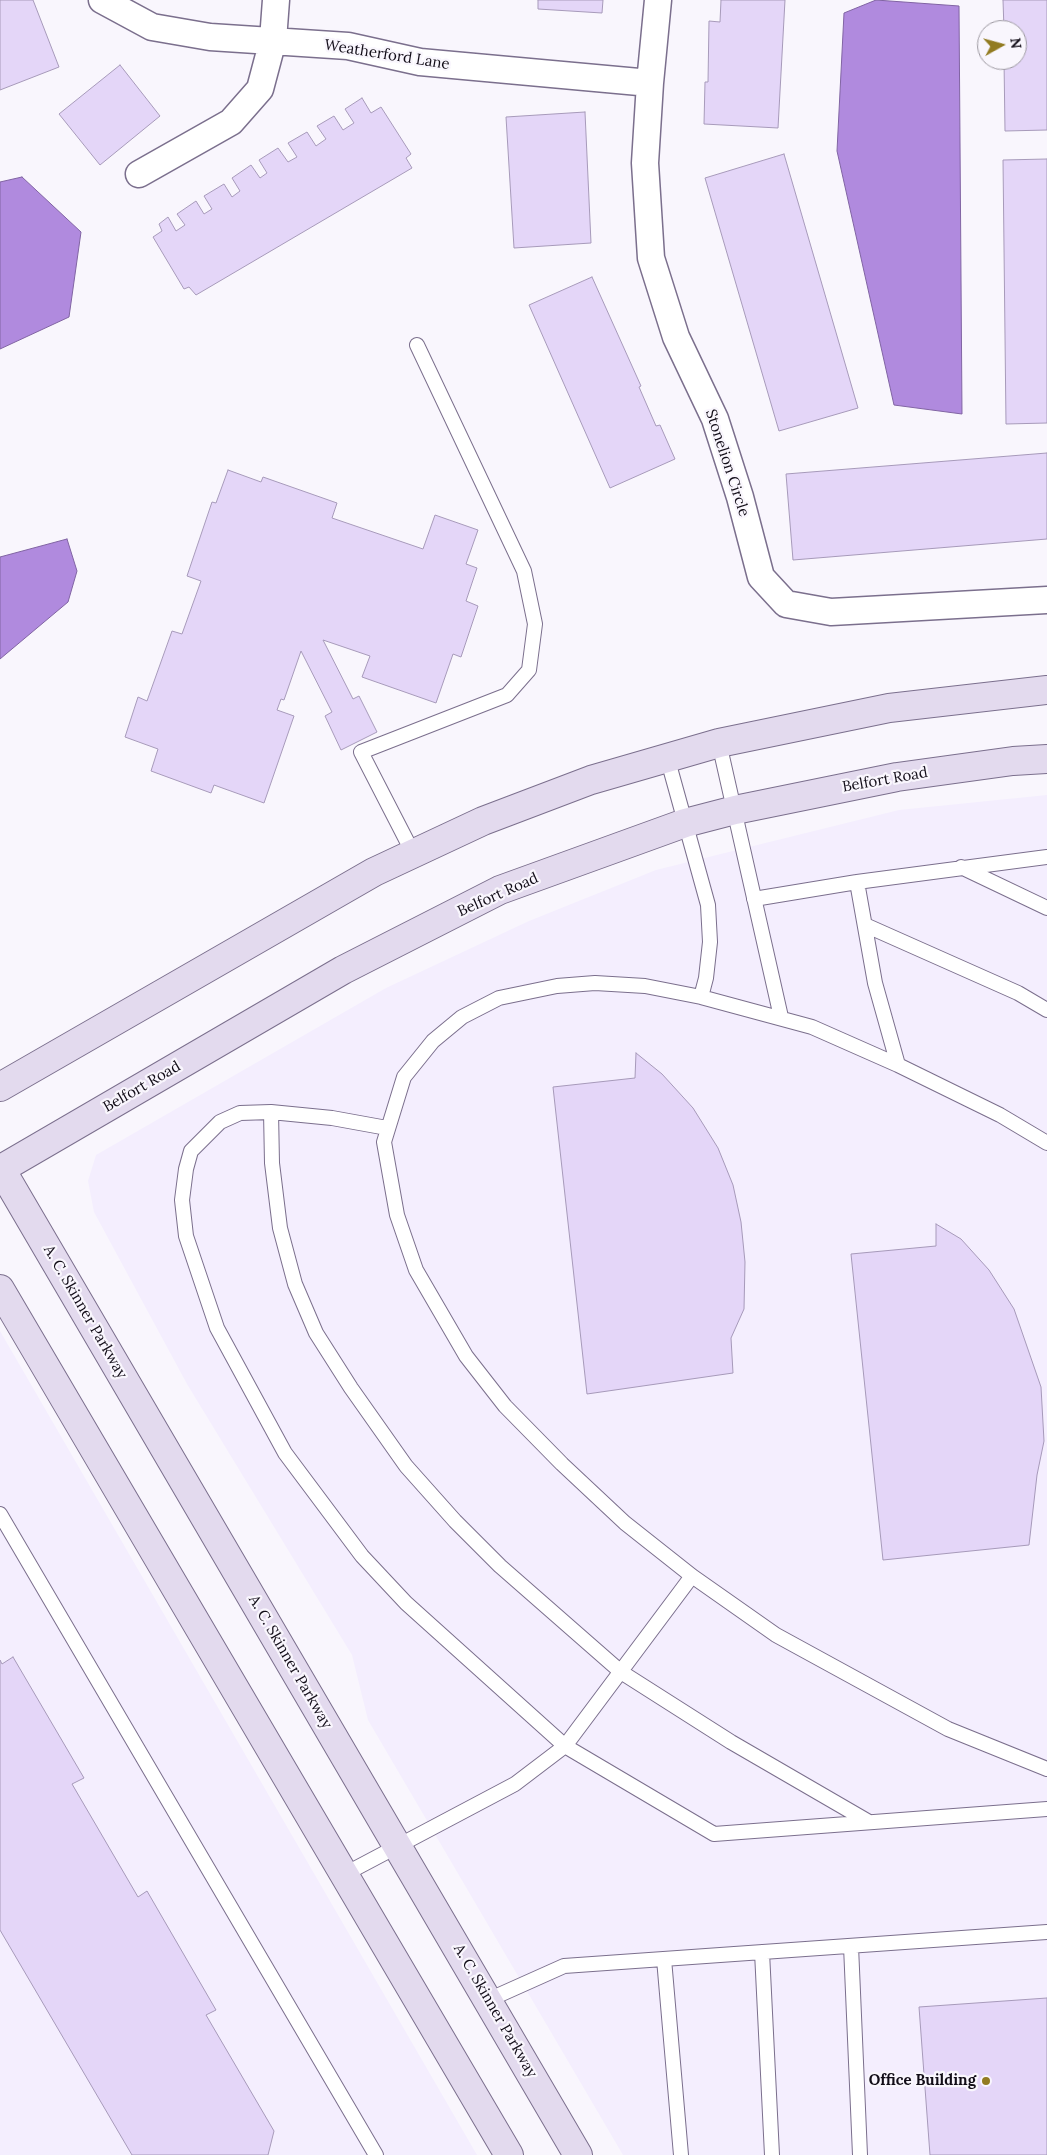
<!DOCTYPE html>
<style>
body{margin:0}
#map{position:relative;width:1047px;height:2155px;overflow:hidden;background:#f9f6fd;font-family:Lora,serif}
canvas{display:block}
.north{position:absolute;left:977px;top:20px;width:50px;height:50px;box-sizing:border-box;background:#f9f6fd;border:1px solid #9d99a1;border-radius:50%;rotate:83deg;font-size:14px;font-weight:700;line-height:20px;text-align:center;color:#120d18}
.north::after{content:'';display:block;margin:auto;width:18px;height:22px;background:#927b21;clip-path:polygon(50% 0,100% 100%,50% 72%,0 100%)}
</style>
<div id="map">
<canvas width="1047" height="2155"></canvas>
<div class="north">N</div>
</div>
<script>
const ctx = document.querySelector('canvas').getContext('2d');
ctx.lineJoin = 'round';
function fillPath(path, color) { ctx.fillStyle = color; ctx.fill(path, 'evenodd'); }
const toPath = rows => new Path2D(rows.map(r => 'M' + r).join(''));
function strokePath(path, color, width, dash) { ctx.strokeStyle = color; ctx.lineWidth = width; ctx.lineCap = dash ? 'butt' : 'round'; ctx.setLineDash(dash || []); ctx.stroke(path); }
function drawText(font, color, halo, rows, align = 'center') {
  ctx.font = font + ' Lora,serif'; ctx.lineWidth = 4.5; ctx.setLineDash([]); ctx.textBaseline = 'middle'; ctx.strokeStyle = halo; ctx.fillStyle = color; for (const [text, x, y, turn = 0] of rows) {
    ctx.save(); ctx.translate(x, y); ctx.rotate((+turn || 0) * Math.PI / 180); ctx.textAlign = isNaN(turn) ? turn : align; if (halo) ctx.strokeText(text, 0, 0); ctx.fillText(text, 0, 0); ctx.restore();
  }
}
fillPath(toPath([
 [1047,795,1047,2155,623,2155,368,1720,352,1655,187,1384,94,1212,88,1181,96,1155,386,988,529,921,656,870,899,810],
 [0,1331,477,2155,0,2155]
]), '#f4eefe');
const water = toPath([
 [876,0,959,6,962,414,894,405,837,151,844,13,876,0],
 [22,177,81,232,69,317,0,349,0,182,22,177],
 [67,539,77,571,68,602,0,659,0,557,67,539]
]);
fillPath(water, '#b08ade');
strokePath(water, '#8164a3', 1);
const building = toPath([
 [0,0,33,0,59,67,0,90,0,0],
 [538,0,603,0,602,13,538,9,538,0],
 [721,0,785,0,778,128,704,124,705,82,708,82,709,21,720,22,721,0],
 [1003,0,1047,0,1047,130,1005,131,1004,60,1017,60,1017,30,1004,30,1003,0],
 [120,65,160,116,100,165,59,114,120,65],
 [362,98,371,113,381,107,411,154,406,158,412,168,196,295,189,287,184,289,153,237,162,231,159,224,168,217,176,231,185,225,177,214,196,201,204,214,212,209,204,196,224,184,232,197,240,191,232,178,251,165,260,178,267,173,259,160,278,148,288,162,297,157,288,143,307,132,316,146,326,139,317,126,334,116,343,130,354,123,345,109,362,98],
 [585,112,591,243,514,248,506,117,585,112],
 [784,154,858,408,779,431,705,178,784,154],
 [1047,159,1047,423,1006,424,1003,160,1047,159],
 [592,277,641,386,639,387,656,426,660,425,675,459,610,488,529,305,592,277],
 [1047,453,1047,539,793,560,786,474,1047,453],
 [228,470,261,482,263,477,337,503,332,518,423,549,435,515,478,530,466,564,477,568,466,601,478,606,461,657,453,654,436,703,362,677,370,656,323,640,353,699,359,696,377,732,341,750,325,716,332,712,301,651,284,700,281,699,277,710,294,716,264,803,214,785,211,793,151,771,158,749,125,737,138,697,147,701,172,631,182,634,201,581,187,576,212,502,216,503,228,470],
 [636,1053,662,1074,693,1108,718,1148,733,1185,741,1222,745,1262,744,1309,731,1338,733,1373,587,1394,553,1087,635,1078,636,1053],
 [936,1224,961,1239,989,1270,1014,1309,1041,1387,1044,1441,1037,1475,1029,1545,883,1560,851,1254,936,1246,936,1224],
 [13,1657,84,1778,72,1784,138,1897,147,1891,216,2010,206,2015,274,2131,268,2155,132,2155,0,1930,0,1660,2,1664,13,1657],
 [1047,1998,1047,2155,930,2155,919,2007,1047,1998]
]);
fillPath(building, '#e4d6f8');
strokePath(building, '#a79aba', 1);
const service = toPath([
 [719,743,781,1017],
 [667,757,708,905,710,942,706,978,701,997],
 [413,853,361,752,507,695,529,670,535,624,524,571,417,345],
 [961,867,1047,908],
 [857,882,875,983,898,1065],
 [754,899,857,882,1047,857],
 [865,925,1018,993,1047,1010],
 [271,1112,272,1163,280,1228,295,1284,316,1333,351,1388,406,1466,455,1521,500,1566,621,1672,731,1742,869,1822],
 [387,1128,332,1118,271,1112,240,1113,220,1122,191,1151,186,1169,182,1200,186,1236,217,1328,285,1453,362,1556,406,1603,565,1746,714,1834,1047,1809],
 [1047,1143,1000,1115,898,1065,812,1027,701,997,645,986,595,983,557,986,499,998,462,1017,433,1041,404,1077,384,1142,397,1215,416,1270,466,1356,505,1406,562,1464,625,1523,692,1576,776,1635,948,1729,1047,1769],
 [0,1514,376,2155],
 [345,1874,515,1784,565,1746,692,1576],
 [851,1946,860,2155],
 [762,1952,772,2155],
 [664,1959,681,2155],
 [488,2000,564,1966,1047,1932]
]);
const minor = toPath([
 [102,0,152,27,210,37,348,46,420,62,650,83],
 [658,0,650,83,645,163,651,258,676,337,715,419,740,497,761,577,786,604,831,612,1047,600],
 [139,174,231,122,260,89,273,40,276,0]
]);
const secondary = toPath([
 [0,1087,374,872,483,821,591,780,719,743,889,708,1047,690],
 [0,1289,509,2155],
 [578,2155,1,1169,343,970,500,890,685,823,735,810,897,777,1013,761,1047,759]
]);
strokePath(service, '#7b6f8d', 16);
strokePath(minor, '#7b6f8d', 29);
strokePath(secondary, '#7b6f8d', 30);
strokePath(service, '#fff', 14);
strokePath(minor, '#fff', 26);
strokePath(secondary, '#e3daee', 28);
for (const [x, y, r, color] of [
 [986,2081,5,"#927b21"]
]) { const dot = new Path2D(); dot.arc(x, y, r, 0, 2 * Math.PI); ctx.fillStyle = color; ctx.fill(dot); strokePath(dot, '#f9f6fd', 2); }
drawText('15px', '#120d18', '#f9f6fd', [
 ["Weatherford Lane",387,55,9],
 ["Stonelion Circle",727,463,72],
 ["Belfort Road",885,780,-10],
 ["Belfort Road",498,895,-24],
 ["Belfort Road",142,1087,-30],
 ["A. C. Skinner Parkway",85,1312,60],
 ["A. C. Skinner Parkway",290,1662,60],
 ["A. C. Skinner Parkway",495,2011,60]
]);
drawText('bold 15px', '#120d18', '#f9f6fd', [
 ["Office Building",976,2081]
], 'right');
</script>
